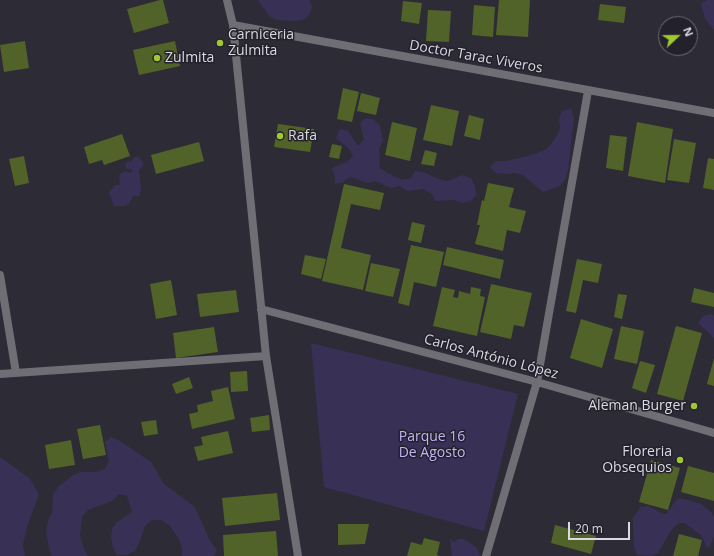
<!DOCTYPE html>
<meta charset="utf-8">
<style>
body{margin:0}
#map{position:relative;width:714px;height:556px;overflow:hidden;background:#2d2b36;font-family:"Open Sans",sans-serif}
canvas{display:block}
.north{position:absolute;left:658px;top:16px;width:40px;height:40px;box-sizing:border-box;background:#23212c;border:1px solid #6d6b75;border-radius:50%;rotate:68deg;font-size:11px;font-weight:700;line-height:16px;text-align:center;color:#dbdae2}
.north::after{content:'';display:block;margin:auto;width:14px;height:18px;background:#a0c92b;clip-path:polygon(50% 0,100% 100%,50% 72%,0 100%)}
.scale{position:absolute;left:568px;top:522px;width:62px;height:18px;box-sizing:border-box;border:2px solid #dbdae2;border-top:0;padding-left:5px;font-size:12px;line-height:14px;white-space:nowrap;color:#dbdae2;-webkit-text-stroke:3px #23212c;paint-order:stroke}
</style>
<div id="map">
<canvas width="714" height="556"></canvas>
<div class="north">N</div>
<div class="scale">20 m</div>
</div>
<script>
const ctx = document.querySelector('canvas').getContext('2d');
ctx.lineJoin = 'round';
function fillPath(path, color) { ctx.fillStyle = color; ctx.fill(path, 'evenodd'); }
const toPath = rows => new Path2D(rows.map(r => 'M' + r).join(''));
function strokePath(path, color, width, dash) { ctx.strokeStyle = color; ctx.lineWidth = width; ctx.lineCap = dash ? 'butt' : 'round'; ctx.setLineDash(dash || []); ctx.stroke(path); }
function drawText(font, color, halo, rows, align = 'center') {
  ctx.font = font + ' "Open Sans",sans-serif'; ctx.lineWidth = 3; ctx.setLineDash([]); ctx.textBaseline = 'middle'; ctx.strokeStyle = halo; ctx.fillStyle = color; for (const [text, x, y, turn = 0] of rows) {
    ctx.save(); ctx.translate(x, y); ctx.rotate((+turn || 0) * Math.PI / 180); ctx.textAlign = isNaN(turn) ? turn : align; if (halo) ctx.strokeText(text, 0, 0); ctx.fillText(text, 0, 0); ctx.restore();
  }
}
fillPath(toPath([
 [258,0,309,0,312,6,310,14,303,20,295,21,277,20,269,16],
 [708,0,714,0,714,30,706,20,703,12,701,3],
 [571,109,574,118,568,171,565,180,560,186,543,192,523,175,514,173,506,174,496,173,490,167,496,161,506,161,532,155,547,149,557,136,560,127,559,119,562,111],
 [365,118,373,119,380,125,383,141,379,149,380,158,379,167,386,172,402,180,411,178,415,171,423,172,439,179,447,181,463,175,471,178,475,186,476,195,471,201,462,203,454,200,435,201,432,194,424,189,407,191,400,186,391,188,375,181,367,183,350,177,343,182,335,184,335,176,332,168,347,162,353,156,349,149,336,138,340,129,348,131,358,146,364,139,360,124],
 [134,157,139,157,143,163,143,166,139,170,141,190,139,196,133,196,129,204,124,206,114,206,109,192,116,185,120,185,119,175,125,171,129,173,132,172,132,169,126,169,125,166,127,161,131,162],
 [711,314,714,315,714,338,698,323,703,316],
 [311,343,518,394,484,531,324,487],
 [111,437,120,441,151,462,164,484,195,507,210,541,217,550,214,556,182,556,182,548,179,539,169,525,161,520,152,520,145,526,139,544,135,551,126,555,117,555,113,548,111,538,112,529,117,522,132,512,127,496,119,494,112,501,88,510,82,517,80,536,83,547,88,556,52,556,49,549,46,531,48,521,52,513,53,495,58,487,72,476,80,472,97,472,105,469,109,461,105,442],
 [0,458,2,458,30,479,39,494,27,527,23,545,25,556,0,556],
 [680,498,701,504,712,513,714,517,714,537,710,546,706,548,705,543,701,535,684,523,679,523,672,529,658,553,651,556,637,555,634,547,633,523,633,518,640,507,648,506,661,513,666,514,676,500],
 [450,538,453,542,461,538,469,542,477,548,480,556,452,556]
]), '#393056');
fillPath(toPath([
 [160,0,163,0,169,23,134,33,127,9],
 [499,0,530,0,528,37,496,35],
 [403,1,422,3,419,24,401,21],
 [600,4,626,7,624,23,598,20],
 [474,5,495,7,493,37,472,35],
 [428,10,451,11,449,42,426,41],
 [25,41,29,68,4,72,0,45],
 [175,41,180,66,139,75,133,50],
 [343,88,359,92,352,122,337,119],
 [361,93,380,98,376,115,357,111],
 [431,105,459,111,452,146,423,140],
 [469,115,484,119,480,140,464,136],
 [392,122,417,128,410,161,385,155],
 [637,122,673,129,665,183,628,176],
 [278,124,314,129,310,152,274,147],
 [122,134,130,156,104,165,102,160,89,164,84,147],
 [610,135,627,137,623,171,606,168],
 [674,139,696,143,689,183,667,180],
 [199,142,204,161,156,174,151,155],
 [332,144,342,146,339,159,329,157],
 [425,150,437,153,434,166,421,164],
 [24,156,29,183,15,186,9,159],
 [708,158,714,159,714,190,703,188],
 [488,183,514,188,509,207,526,211,520,233,507,230,503,251,475,244,480,225,477,225,482,200,484,201],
 [344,184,384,193,380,210,351,204,341,248,371,255,363,290,322,281],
 [412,222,425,225,421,243,408,240],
 [411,245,444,252,436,287,414,282,409,306,398,303],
 [447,247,504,260,500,279,443,265],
 [305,255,326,259,321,279,301,274],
 [577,259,602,264,598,283,583,280,576,313,566,311],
 [371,263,400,269,393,297,365,291],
 [171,280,177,315,156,319,150,284],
 [491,284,532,293,524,327,514,325,511,339,480,332],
 [442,287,455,290,453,297,458,298,459,291,470,294,471,287,481,289,480,296,485,297,477,336,433,326],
 [694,288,714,293,714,307,691,302],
 [236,290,239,312,200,317,197,294],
 [618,294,627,295,622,319,614,317],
 [581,319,613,329,602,368,570,358],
 [621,326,644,331,637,364,614,359],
 [676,326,702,333,683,401,657,394],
 [214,327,218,352,176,358,173,333],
 [714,358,714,386,707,384],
 [640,361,655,365,646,393,632,388],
 [247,371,248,391,231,392,230,372],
 [189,377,193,388,176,394,172,384],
 [228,387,235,419,192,429,189,414,198,412,197,405,213,401,211,391],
 [269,415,270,430,252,432,250,418],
 [156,420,158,434,144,436,141,422],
 [100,425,106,455,83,459,77,429],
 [228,431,233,453,198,461,194,447,203,445,201,437],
 [71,440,75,465,49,469,45,445],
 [651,460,680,468,668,510,639,502],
 [688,466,714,473,714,501,681,492],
 [277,493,280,520,225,526,222,498],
 [338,524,369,524,365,544,338,545],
 [555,525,596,536,591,554,551,543],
 [276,531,278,556,224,556,223,535],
 [679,534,702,540,698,556,673,556],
 [424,538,440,542,437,555,440,556,407,556,411,542,422,545]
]), '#516328');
strokePath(toPath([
 [227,0,233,25,266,356,298,556],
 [233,25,714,113],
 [0,275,16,373],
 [261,309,537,382,714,433],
 [0,374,266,356],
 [486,556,537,382,588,91]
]), '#6f6e74', 8);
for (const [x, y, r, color] of [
 [220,43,4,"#a0c92b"],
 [157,58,4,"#a0c92b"],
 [280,136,4,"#a0c92b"],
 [694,406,4,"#a0c92b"],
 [680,460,4,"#a0c92b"]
]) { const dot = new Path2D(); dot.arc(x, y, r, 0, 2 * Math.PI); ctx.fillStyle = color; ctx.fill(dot); strokePath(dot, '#23212c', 1.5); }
drawText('14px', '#dbdae2', '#23212c', [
 ["Carniceria",228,35],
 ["Zulmita",228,51],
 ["Zulmita",165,58],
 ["Rafa",288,136],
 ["Aleman Burger",686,406,"right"],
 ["Floreria",672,452,"right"],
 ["Obsequios",672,468,"right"]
], 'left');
drawText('14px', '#dbdae2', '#23212c', [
 ["Doctor Tarac Viveros",476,57,10],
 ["Carlos António López",491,357,15]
]);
drawText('14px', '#c1b4f6', '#23212c', [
 ["Parque 16",432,437],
 ["De Agosto",432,453]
]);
</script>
